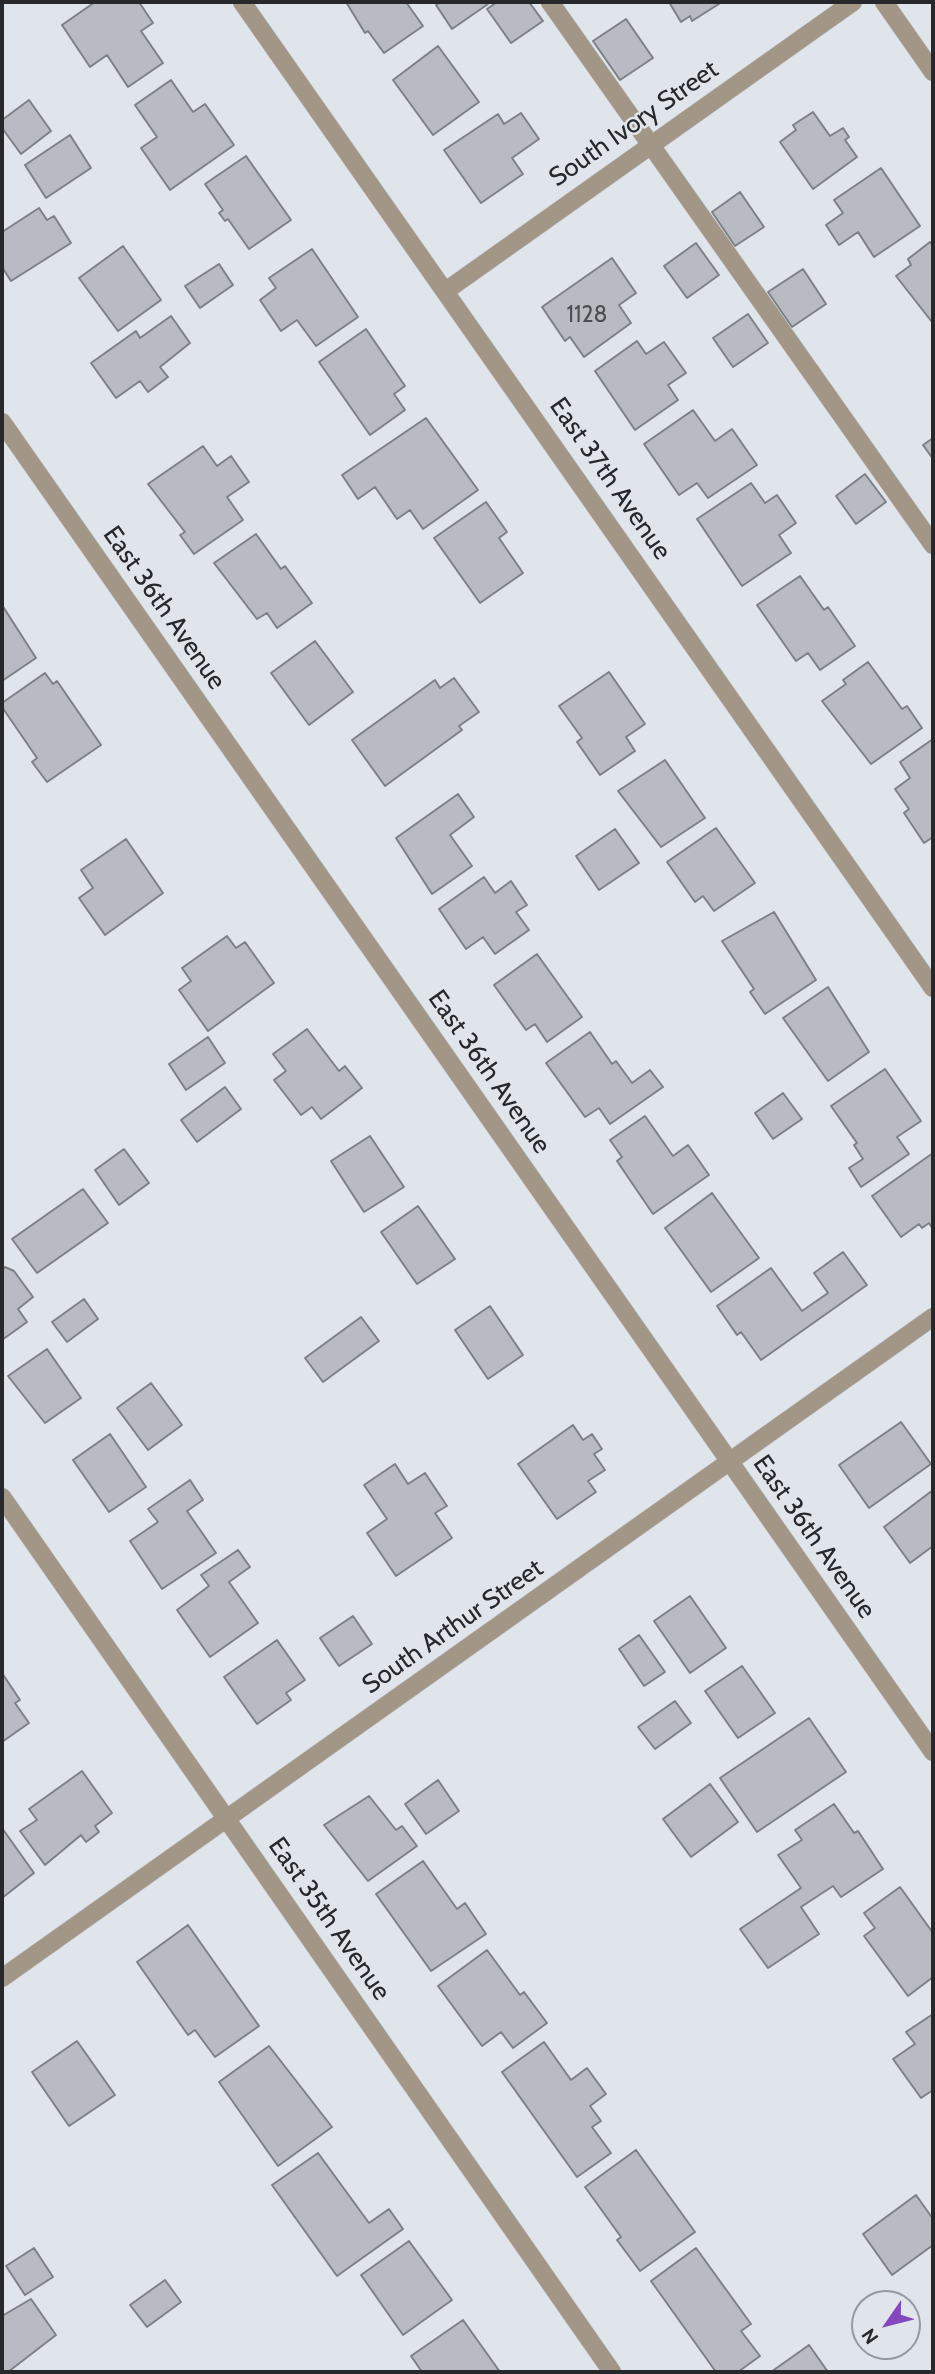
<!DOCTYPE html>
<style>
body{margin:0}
#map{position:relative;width:935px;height:2374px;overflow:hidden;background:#e0e4eb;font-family:Cabin,sans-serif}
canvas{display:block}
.frame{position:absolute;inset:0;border:4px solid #27282b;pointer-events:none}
.north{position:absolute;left:851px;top:2290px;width:70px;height:70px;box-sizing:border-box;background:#e0e4eb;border:2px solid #96999e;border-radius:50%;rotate:235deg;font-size:19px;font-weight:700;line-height:28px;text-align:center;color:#27282b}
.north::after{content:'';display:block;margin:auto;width:24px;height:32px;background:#8447bd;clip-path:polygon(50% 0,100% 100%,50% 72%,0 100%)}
</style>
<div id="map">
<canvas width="935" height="2374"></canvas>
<div class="frame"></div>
<div class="north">N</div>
</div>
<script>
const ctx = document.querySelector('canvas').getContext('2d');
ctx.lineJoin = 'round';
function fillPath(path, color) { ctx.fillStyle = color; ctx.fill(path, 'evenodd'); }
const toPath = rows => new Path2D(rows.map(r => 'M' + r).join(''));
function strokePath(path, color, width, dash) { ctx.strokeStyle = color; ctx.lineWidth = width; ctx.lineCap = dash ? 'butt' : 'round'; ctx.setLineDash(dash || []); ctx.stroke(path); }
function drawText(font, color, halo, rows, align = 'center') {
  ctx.font = font + ' Cabin,sans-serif'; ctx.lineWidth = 5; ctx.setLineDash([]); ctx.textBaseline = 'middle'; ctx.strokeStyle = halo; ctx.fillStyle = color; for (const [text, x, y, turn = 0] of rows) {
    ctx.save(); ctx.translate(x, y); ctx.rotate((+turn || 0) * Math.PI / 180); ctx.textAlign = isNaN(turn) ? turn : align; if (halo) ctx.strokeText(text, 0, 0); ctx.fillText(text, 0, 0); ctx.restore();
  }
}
const building = toPath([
 [95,2,139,2,153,23,141,31,163,63,128,87,107,55,90,67,62,25,95,2],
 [346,2,406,2,423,26,384,53,368,31,365,33,346,2],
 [441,2,487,2,488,4,452,29,436,5,441,2],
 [497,2,529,2,543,21,511,43,487,9,497,2],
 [669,2,722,2,692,21,690,16,681,22,669,2],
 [626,19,653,58,620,80,593,41,626,19],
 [438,46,479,102,433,135,393,80,438,46],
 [171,80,193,112,205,104,234,145,170,190,141,148,157,137,135,105,171,80],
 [29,100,51,131,21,154,2,128,2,120,29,100],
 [813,112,830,136,843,128,849,137,845,140,857,157,813,189,780,142,796,130,793,125,813,112],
 [521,113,539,139,512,158,523,174,481,203,444,150,498,114,504,124,521,113],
 [70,135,91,168,46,198,25,165,70,135],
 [246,156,291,220,249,249,228,219,225,221,219,213,223,210,205,184,246,156],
 [881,168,920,226,874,257,858,232,839,245,826,225,843,213,834,200,881,168],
 [740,192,764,227,735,246,712,212,740,192],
 [39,208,47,220,54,216,71,243,11,281,2,267,2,232,39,208],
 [930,242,933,246,932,322,896,276,911,265,908,259,930,242],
 [696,243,719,275,687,298,664,266,696,243],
 [123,246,161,300,118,331,79,278,123,246],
 [312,249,358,317,316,346,297,320,281,331,260,300,276,288,269,278,312,249],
 [612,258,636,293,619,305,631,323,584,357,570,337,565,341,542,307,612,258],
 [219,264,233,285,200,308,185,286,219,264],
 [803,269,826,304,792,327,768,292,803,269],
 [748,314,768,343,733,367,713,338,748,314],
 [171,316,190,343,160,367,168,377,148,392,140,381,116,398,91,363,136,331,140,338,171,316],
 [366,329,405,386,394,394,405,410,370,435,319,362,366,329],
 [637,341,646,354,664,342,686,373,668,385,678,400,635,430,595,371,637,341],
 [693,410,715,441,732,429,757,465,708,498,697,483,679,495,644,444,693,410],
 [426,418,478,490,423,529,410,510,397,519,375,487,358,499,342,475,426,418],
 [933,438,933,459,923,445,933,438],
 [203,446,217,466,231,456,249,482,227,497,243,520,194,554,180,535,185,532,148,484,203,446],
 [865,474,886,502,856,524,836,496,865,474],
 [751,483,765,503,777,495,796,523,779,535,791,553,742,586,697,519,751,483],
 [486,502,507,532,499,538,523,573,480,603,434,538,486,502],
 [256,534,281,569,285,566,312,603,277,628,267,613,257,619,214,563,256,534],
 [800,576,824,610,828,607,855,646,820,670,808,653,796,661,757,605,800,576],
 [2,605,36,658,2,681,2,605],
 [315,641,353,692,309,725,271,673,315,641],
 [868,662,902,709,907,706,922,728,871,764,822,701,846,684,843,680,868,662],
 [609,672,645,724,626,737,635,751,600,775,577,742,582,738,559,706,609,672],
 [45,673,53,684,57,681,101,745,47,782,32,762,37,758,2,707,2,703,45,673],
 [454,678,479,712,459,726,462,730,385,786,352,740,435,680,440,688,454,678],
 [933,739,933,837,924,843,904,813,909,809,895,789,910,778,900,762,933,739],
 [665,760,705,818,661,847,618,791,665,760],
 [458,794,474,817,450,835,472,866,432,894,396,838,458,794],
 [716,828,755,883,714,911,703,896,695,902,667,862,716,828],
 [615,829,639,863,599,890,576,856,615,829],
 [126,839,163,893,105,935,79,898,93,888,81,870,126,839],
 [484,877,495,893,511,881,527,905,516,912,529,930,495,954,483,937,466,949,439,909,484,877],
 [774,912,816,980,765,1014,750,992,754,989,722,941,774,912],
 [227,936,236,948,245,942,274,983,208,1031,179,990,191,981,182,968,227,936],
 [537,954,582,1017,547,1042,535,1024,526,1030,494,985,537,954],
 [828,987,869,1052,828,1081,783,1018,828,987],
 [307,1029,339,1071,345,1066,362,1088,321,1119,312,1107,301,1115,274,1080,286,1071,273,1054,307,1029],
 [590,1032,612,1064,616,1061,632,1083,650,1070,663,1087,610,1124,599,1108,585,1117,546,1063,590,1032],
 [208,1037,225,1063,186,1090,169,1064,208,1037],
 [885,1069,921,1121,897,1137,909,1154,861,1187,849,1168,863,1159,854,1145,857,1143,831,1106,885,1069],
 [225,1087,241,1109,197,1142,181,1120,225,1087],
 [783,1093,802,1119,773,1139,755,1113,783,1093],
 [645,1116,673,1156,688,1145,709,1175,653,1214,617,1161,622,1157,610,1140,645,1116],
 [370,1136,404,1187,364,1212,331,1161,370,1136],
 [124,1149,149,1183,119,1205,95,1170,124,1149],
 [933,1153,933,1229,929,1223,922,1228,919,1224,901,1237,872,1196,933,1153],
 [83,1189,108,1223,37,1273,12,1239,83,1189],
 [712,1193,759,1258,711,1292,665,1228,712,1193],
 [418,1206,455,1259,417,1284,381,1232,418,1206],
 [843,1252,867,1285,761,1360,741,1332,737,1335,717,1306,771,1268,802,1311,828,1293,814,1273,843,1252],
 [5,1267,14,1271,33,1297,18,1309,27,1322,2,1340,2,1270,5,1267],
 [84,1299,98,1319,67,1342,52,1322,84,1299],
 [490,1306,523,1355,488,1379,455,1330,490,1306],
 [361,1317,379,1341,323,1382,305,1358,361,1317],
 [47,1349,81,1398,45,1423,8,1376,47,1349],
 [151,1383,182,1425,148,1450,117,1408,151,1383],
 [901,1422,931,1464,869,1508,839,1465,901,1422],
 [573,1425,583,1440,592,1434,602,1449,594,1454,605,1470,588,1481,596,1492,557,1519,518,1464,573,1425],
 [110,1434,146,1487,109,1512,73,1460,110,1434],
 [395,1464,408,1484,425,1473,447,1506,435,1513,452,1538,396,1576,367,1533,387,1519,364,1485,395,1464],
 [190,1480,203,1500,187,1511,216,1553,162,1589,130,1541,158,1522,148,1509,190,1480],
 [933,1490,933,1546,910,1563,884,1527,933,1490],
 [238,1550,250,1567,229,1582,258,1623,210,1657,177,1610,209,1586,201,1575,238,1550],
 [690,1596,726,1648,690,1673,654,1621,690,1596],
 [353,1616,372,1644,339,1666,320,1638,353,1616],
 [639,1635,665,1672,644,1686,619,1649,639,1635],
 [277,1640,305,1680,286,1693,291,1700,257,1724,224,1677,277,1640],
 [742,1666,775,1713,738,1738,705,1691,742,1666],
 [2,1673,20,1700,15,1703,29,1723,2,1742,2,1673],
 [675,1701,691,1723,655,1749,638,1727,675,1701],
 [809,1718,846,1772,757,1832,720,1778,809,1718],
 [82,1771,112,1813,95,1826,99,1832,86,1842,81,1835,45,1865,20,1831,37,1820,29,1809,82,1771],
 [438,1780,459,1811,426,1834,405,1804,438,1780],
 [710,1784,738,1822,691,1857,663,1819,710,1784],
 [369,1796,396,1830,402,1826,417,1846,368,1881,324,1825,369,1796],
 [834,1804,854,1833,858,1831,883,1869,841,1897,833,1886,801,1907,819,1934,768,1968,740,1929,801,1888,778,1855,802,1840,795,1830,834,1804],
 [2,1828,34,1873,2,1898,2,1828],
 [423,1861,457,1909,465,1903,486,1934,431,1971,376,1894,423,1861],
 [900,1887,933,1933,933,1977,908,1996,864,1936,875,1928,864,1913,900,1887],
 [188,1925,259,2026,215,2057,195,2030,188,2035,137,1962,188,1925],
 [487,1950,520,1995,524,1992,547,2023,513,2048,501,2032,482,2046,438,1986,487,1950],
 [933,2014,933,2090,921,2098,893,2059,915,2044,906,2032,933,2014],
 [77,2041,115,2095,69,2126,32,2072,77,2041],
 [544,2042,571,2080,587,2068,606,2094,590,2106,601,2121,592,2127,611,2153,577,2177,502,2072,544,2042],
 [269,2046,332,2127,278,2166,219,2082,269,2046],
 [636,2150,695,2232,640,2271,617,2240,621,2237,585,2187,636,2150],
 [318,2153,369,2223,389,2209,403,2229,337,2276,272,2185,318,2153],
 [916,2195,933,2219,933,2245,892,2275,863,2234,916,2195],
 [409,2241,452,2300,403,2335,361,2275,409,2241],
 [34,2248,53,2277,25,2295,6,2266,34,2248],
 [696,2248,751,2324,741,2331,760,2356,738,2372,716,2372,651,2281,696,2248],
 [165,2280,181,2302,147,2327,130,2305,165,2280],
 [31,2299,56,2335,8,2372,2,2372,2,2316,31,2299],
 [463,2320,500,2372,422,2372,411,2356,463,2320],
 [809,2345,828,2372,771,2372,809,2345]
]);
fillPath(building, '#b8bcc2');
strokePath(building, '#7d8187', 2);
const minor = toPath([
 [242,2,933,988],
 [550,2,933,545],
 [884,2,933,72],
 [447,290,853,2],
 [2,422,933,1752],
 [2,1497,612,2372],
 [2,1978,933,1317]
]);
strokePath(minor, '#bfc2c8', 19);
strokePath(minor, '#a29787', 18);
drawText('23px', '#4b4d51', null, [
 ["1128",587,315]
]);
drawText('26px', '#27282b', '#e0e4eb', [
 ["South Ivory Street",634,124,-35],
 ["East 37th Avenue",610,479,55],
 ["East 36th Avenue",164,608,55],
 ["East 36th Avenue",489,1072,55],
 ["East 36th Avenue",814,1537,55],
 ["South Arthur Street",453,1627,-35],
 ["East 35th Avenue",329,1919,55]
]);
</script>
